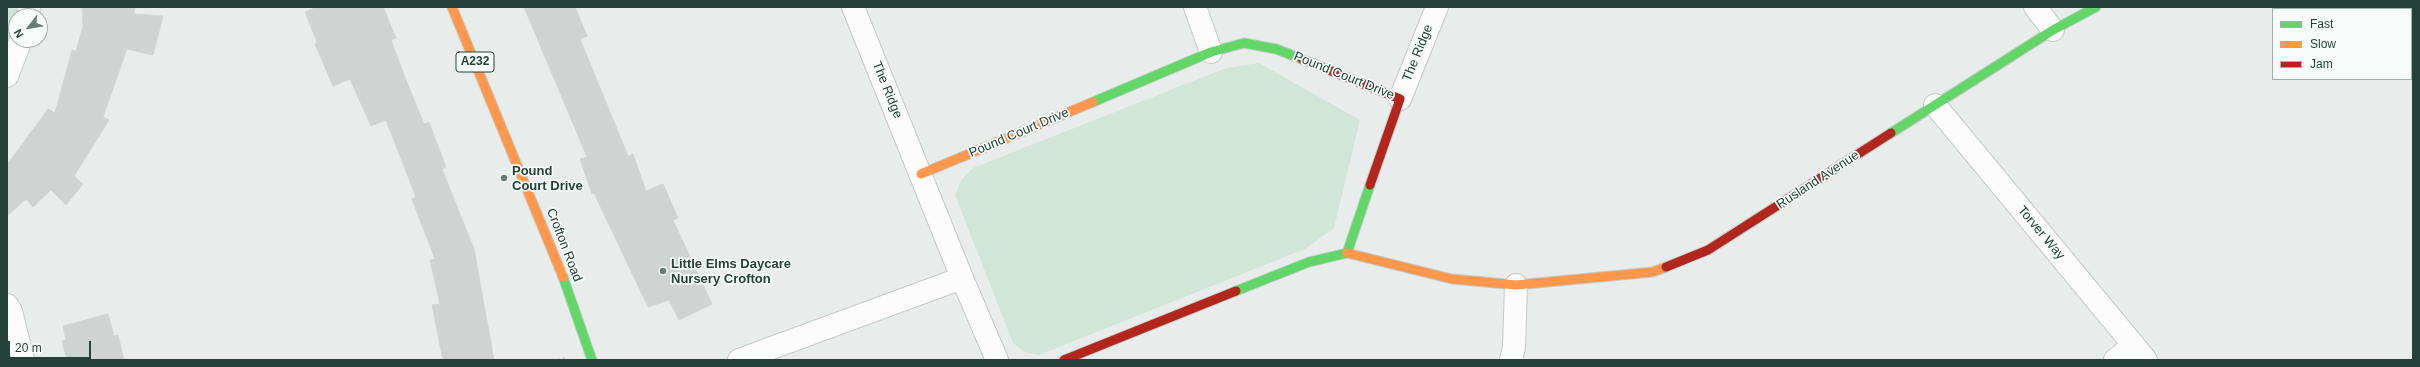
<!DOCTYPE html>
<style>
body{margin:0}
#map{position:relative;width:2420px;height:367px;overflow:hidden;background:#e8edeb;font-family:Helvetica,sans-serif}
canvas{display:block}
.frame{position:absolute;inset:0;border:8px solid #24423a;pointer-events:none}
.legend{position:absolute;left:2272px;top:8px;width:140px;height:72px;box-sizing:border-box;background:#f7fbf9;border:1px solid #a3b1ad;margin:0;padding:5px 7px;list-style:none;font-size:12px;color:#24423a}
.legend li{display:flex;align-items:center;gap:8px;height:20px}
.legend b{width:20px;border:1px solid #a3b1ad}
.north{position:absolute;left:8px;top:8px;width:40px;height:40px;box-sizing:border-box;background:#f7fbf9;border:1px solid #a3b1ad;border-radius:50%;rotate:239deg;font-size:11px;font-weight:700;line-height:16px;text-align:center;color:#24423a}
.north::after{content:'';display:block;margin:auto;width:14px;height:18px;background:#697e78;clip-path:polygon(50% 0,100% 100%,50% 72%,0 100%)}
.scale{position:absolute;left:8px;top:341px;width:83px;height:18px;box-sizing:border-box;border:2px solid #24423a;border-top:0;padding-left:5px;font-size:12px;line-height:14px;white-space:nowrap;color:#24423a;-webkit-text-stroke:3px #f7fbf9;paint-order:stroke}
</style>
<div id="map">
<canvas width="2420" height="367"></canvas>
<div class="frame"></div>
<ul class="legend">
<li><b style="height:5px;background:#63d668"></b>Fast</li>
<li><b style="height:5px;background:#ff974d"></b>Slow</li>
<li><b style="height:5px;background:#b3261e"></b>Jam</li>
</ul>
<div class="north">N</div>
<div class="scale">20 m</div>
</div>
<script>
const ctx = document.querySelector('canvas').getContext('2d');
ctx.lineJoin = 'round';
function fillPath(path, color) { ctx.fillStyle = color; ctx.fill(path, 'evenodd'); }
const toPath = rows => new Path2D(rows.map(r => 'M' + r).join(''));
function strokePath(path, color, width, dash) { ctx.strokeStyle = color; ctx.lineWidth = width; ctx.lineCap = dash ? 'butt' : 'round'; ctx.setLineDash(dash || []); ctx.stroke(path); }
function drawText(font, color, halo, rows, align = 'center') {
  ctx.font = font + ' Helvetica,sans-serif'; ctx.lineWidth = 3.5; ctx.setLineDash([]); ctx.textBaseline = 'middle'; ctx.strokeStyle = halo; ctx.fillStyle = color; for (const [text, x, y, turn = 0] of rows) {
    ctx.save(); ctx.translate(x, y); ctx.rotate((+turn || 0) * Math.PI / 180); ctx.textAlign = isNaN(turn) ? turn : align; if (halo) ctx.strokeText(text, 0, 0); ctx.fillText(text, 0, 0); ctx.restore();
  }
}
fillPath(toPath([
 [7,7,17,7,18,16,16,16,16,38,7,65],
 [1259,63,1360,120,1334,228,1305,249,1039,355,1024,352,1013,343,955,195,962,179,973,168,1226,68]
]), '#d1e6d8');
const building = toPath([
 [82,7,135,7,134,14,163,16,153,55,127,49,103,117,109,120,74,176,83,184,66,205,51,190,33,207,26,199,7,216,7,165,48,109,55,113,72,50,76,51,83,26,82,7],
 [317,7,383,7,396,38,391,40,406,80,424,124,429,122,436,141,446,167,442,169,474,249,494,360,443,360,432,305,440,304,430,260,435,259,412,199,416,197,386,120,371,126,350,79,333,86,315,44,317,42,305,12,317,7],
 [524,7,575,7,587,36,580,39,628,156,633,154,646,191,663,184,678,218,673,220,712,304,679,320,669,300,648,307,594,193,592,194,580,159,587,157,524,7],
 [108,314,114,336,118,335,124,360,67,360,62,341,66,340,63,326,108,314]
]);
fillPath(building, '#cfd4d2');
strokePath(building, '#d1d6d4', 1);
const street = toPath([
 [853,7,962,278],
 [1195,7,1211,52],
 [2035,7,2053,30],
 [28,16,29,7],
 [2411,19,2413,14],
 [2411,57,2413,59],
 [7,76,21,40],
 [1400,99,1437,7],
 [1935,105,2146,360],
 [7,305,11,311,23,360],
 [739,360,962,278,997,360],
 [1511,360,1514,347,1516,285],
 [2115,360,2134,345]
]);
const fast = toPath([
 [1093,102,1211,52,1244,43,1276,49,1302,59],
 [1891,133,2053,30,2096,7],
 [563,277,592,360],
 [1236,291,1309,262,1347,253,1370,185]
]);
const slow = toPath([
 [452,7,563,277],
 [921,174,1093,102],
 [1347,253,1452,279,1516,285,1653,272,1666,267]
]);
const jam = toPath([
 [1302,59,1400,99,1370,185],
 [1666,267,1708,250,1891,133],
 [1064,360,1236,291]
]);
strokePath(street, '#c5cac8', 24);
strokePath(fast, '#c3cbc8', 11);
strokePath(slow, '#c3cbc8', 11);
strokePath(jam, '#c3cbc8', 11);
strokePath(toPath([
 [558,360,565,358]
]), '#c3ccca', 2.5, [2, 3]);
strokePath(street, '#fcfcfc', 22);
strokePath(fast, '#63d668', 9);
strokePath(slow, '#ff974d', 9);
strokePath(jam, '#b3261e', 9);
for (const [x, y, r, color] of [
 [504,178,4,"#697e78"],
 [663,271,4,"#697e78"]
]) { const dot = new Path2D(); dot.arc(x, y, r, 0, 2 * Math.PI); ctx.fillStyle = color; ctx.fill(dot); strokePath(dot, '#f7fbf9', 1.5); }
for (const [x, y, w] of [
 [475,62,38]
]) { const box = new Path2D(); box.roundRect(x - w / 2, y - 10, w, 20, 3); ctx.fillStyle = '#f7fbf9'; ctx.fill(box); strokePath(box, '#24423a', 1); }
drawText('bold 12px', '#24423a', null, [
 ["A232",475,62]
]);
drawText('13px', '#24423a', '#f7fbf9', [
 ["The Ridge",1418,53,-68],
 ["Pound Court Drive",1344,76,22],
 ["The Ridge",887,90,68],
 ["Pound Court Drive",1019,133,-23],
 ["Rusland Avenue",1818,180,-33],
 ["Torver Way",2041,233,50],
 ["Crofton Road",564,245,69]
]);
drawText('bold 13px', '#24423a', '#f7fbf9', [
 ["Pound",512,171],
 ["Court Drive",512,186],
 ["Little Elms Daycare",671,264],
 ["Nursery Crofton",671,279]
], 'left');
</script>
